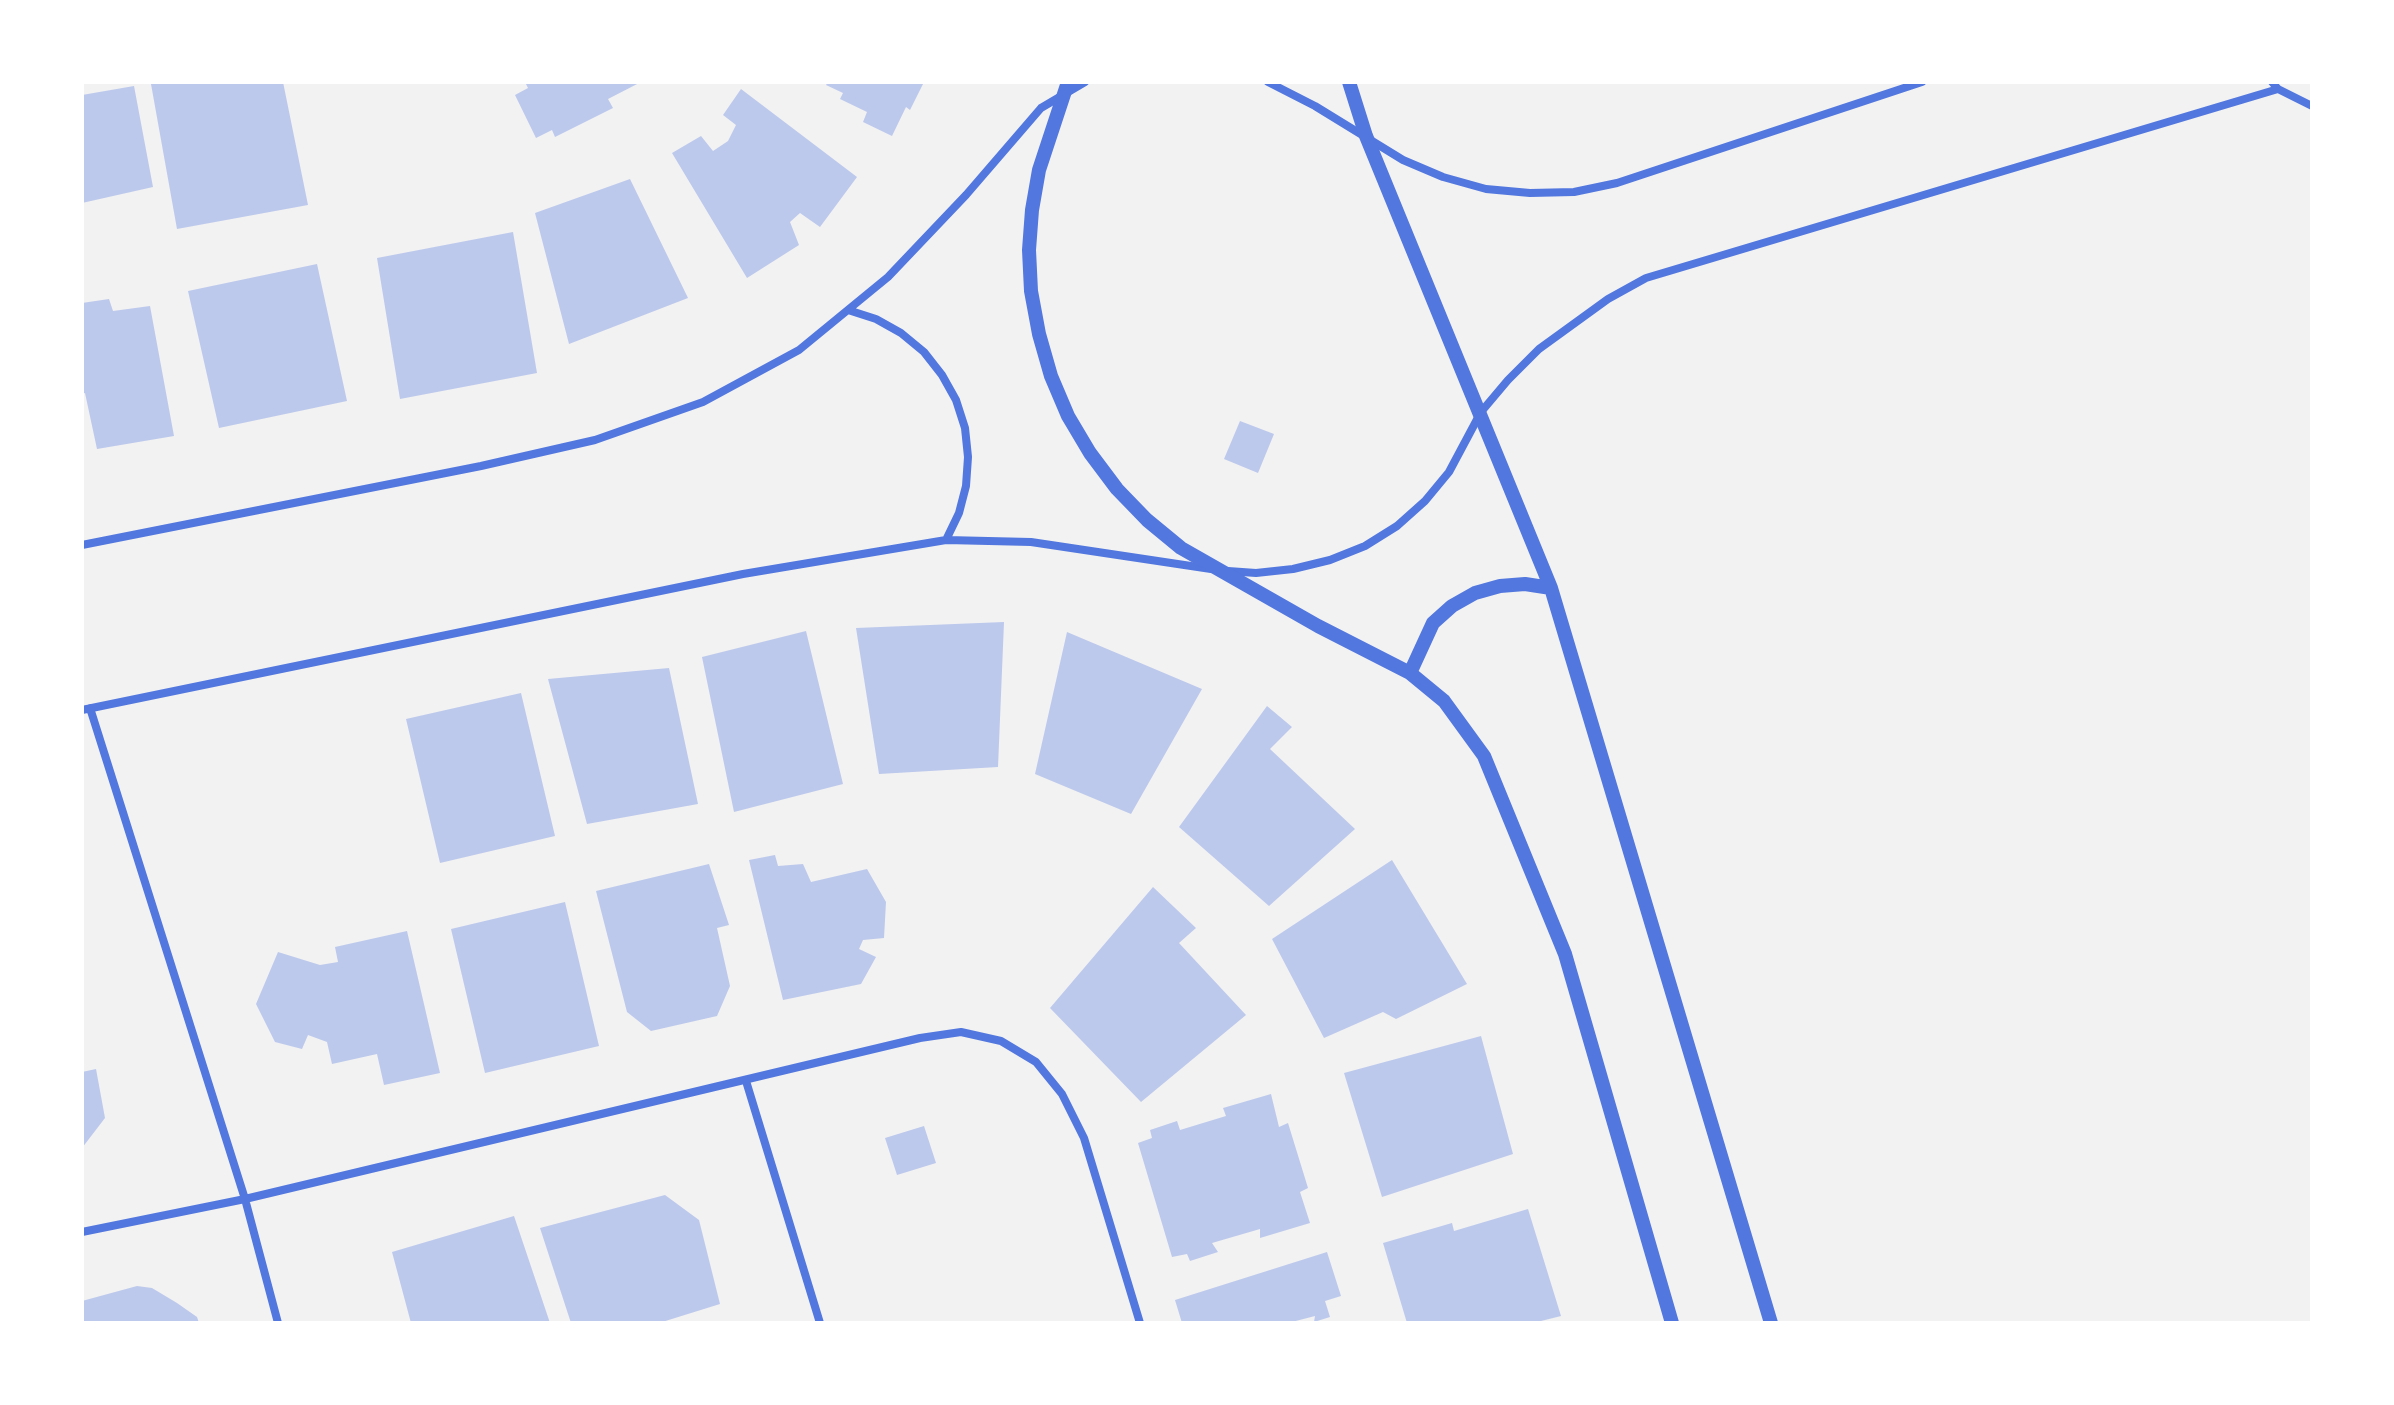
<!DOCTYPE html>
<style>
body{margin:0}
#map{position:relative;width:2394px;height:1405px;overflow:hidden;background:#f2f2f2;font-family:Helvetica,sans-serif}
canvas{display:block}
.frame{position:absolute;inset:0;border:84px solid #fff;pointer-events:none}
</style>
<div id="map">
<canvas width="2394" height="1405"></canvas>
<div class="frame"></div>
</div>
<script>
const ctx = document.querySelector('canvas').getContext('2d');
ctx.lineJoin = 'round';
function fillPath(path, color) { ctx.fillStyle = color; ctx.fill(path, 'evenodd'); }
const toPath = rows => new Path2D(rows.map(r => 'M' + r).join(''));
function strokePath(path, color, width, dash) { ctx.strokeStyle = color; ctx.lineWidth = width; ctx.lineCap = dash ? 'butt' : 'round'; ctx.setLineDash(dash || []); ctx.stroke(path); }
fillPath(toPath([
 [165,82,283,82,308,205,177,229,151,84],
 [525,82,641,82,608,99,613,108,555,137,552,130,536,138,515,95,528,88],
 [828,82,924,82,910,110,906,107,892,136,863,122,867,112,840,99,843,93,826,85],
 [134,86,153,187,82,203,82,95],
 [741,89,857,177,820,227,800,213,790,222,799,245,747,278,672,153,701,136,713,151,728,141,736,125,723,115],
 [630,179,688,298,569,344,535,213],
 [513,232,537,373,400,399,377,258],
 [317,264,347,401,219,428,188,291],
 [109,299,113,311,150,306,174,436,97,449,85,393,82,394,82,303],
 [1240,421,1274,434,1258,473,1224,459],
 [1004,622,998,767,879,774,856,628],
 [806,631,843,784,734,812,702,657],
 [1067,632,1202,689,1131,814,1035,774],
 [669,668,698,804,587,824,548,679],
 [521,693,555,836,440,863,406,719],
 [1267,706,1292,727,1270,749,1355,829,1269,906,1179,827],
 [775,855,778,866,803,864,811,882,867,869,886,902,884,938,863,940,859,949,876,957,861,984,783,1000,749,860],
 [1392,860,1467,984,1396,1019,1383,1012,1324,1038,1272,939],
 [709,864,729,925,717,928,730,986,717,1016,651,1031,627,1012,596,891],
 [1153,887,1196,928,1179,943,1246,1015,1141,1102,1050,1008],
 [565,902,599,1046,485,1073,451,929],
 [407,931,440,1073,384,1085,377,1054,332,1064,327,1042,308,1035,302,1049,275,1042,256,1004,278,952,320,965,338,962,335,947],
 [1481,1036,1513,1154,1382,1197,1344,1073],
 [96,1069,105,1118,82,1148,82,1072],
 [1271,1094,1279,1127,1288,1123,1308,1188,1300,1192,1310,1223,1260,1238,1260,1229,1212,1243,1218,1252,1190,1261,1187,1254,1172,1257,1138,1143,1152,1138,1150,1130,1177,1121,1180,1130,1226,1116,1223,1108],
 [924,1126,936,1163,897,1175,885,1138],
 [665,1195,699,1220,720,1304,659,1323,571,1323,540,1228],
 [1528,1209,1561,1316,1533,1323,1407,1323,1383,1243,1452,1223,1454,1231],
 [514,1216,550,1323,411,1323,392,1252],
 [1327,1252,1341,1296,1325,1301,1330,1317,1314,1322,1315,1316,1288,1323,1182,1323,1175,1300],
 [137,1286,152,1288,177,1303,197,1317,199,1323,82,1323,82,1301]
]), '#bdc9ec');
strokePath(toPath([
 [1268,82,1315,106,1403,160,1443,177,1486,189,1530,193,1574,192,1617,183,1922,82],
 [2272,82,2278,89,2312,106],
 [848,310,876,319,901,333,924,352,942,375,956,400,965,428,968,457,966,486,959,513,946,540],
 [82,545,481,466,595,440,703,402,799,350,888,277,966,195,1041,108,1085,82],
 [1228,571,1256,573,1293,569,1330,560,1365,546,1397,526,1425,501,1449,472,1481,412,1508,380,1539,349,1608,299,1646,278,2278,89],
 [90,708,245,1199,278,1323],
 [82,710,743,574,946,540,1031,542,1211,569],
 [746,1081,820,1323],
 [82,1232,245,1199,920,1038,961,1032,1001,1041,1036,1062,1062,1094,1084,1138,1140,1323]
]), '#5277de', 8);
strokePath(toPath([
 [1068,82,1039,170,1032,210,1029,250,1031,291,1039,334,1051,376,1068,416,1090,453,1117,489,1147,520,1181,548,1318,626,1410,673,1444,701,1484,756,1565,954,1672,1323],
 [1349,82,1366,136,1551,588,1771,1323],
 [1410,673,1433,623,1452,606,1475,593,1500,586,1525,584,1551,588]
]), '#5277de', 14);
</script>
